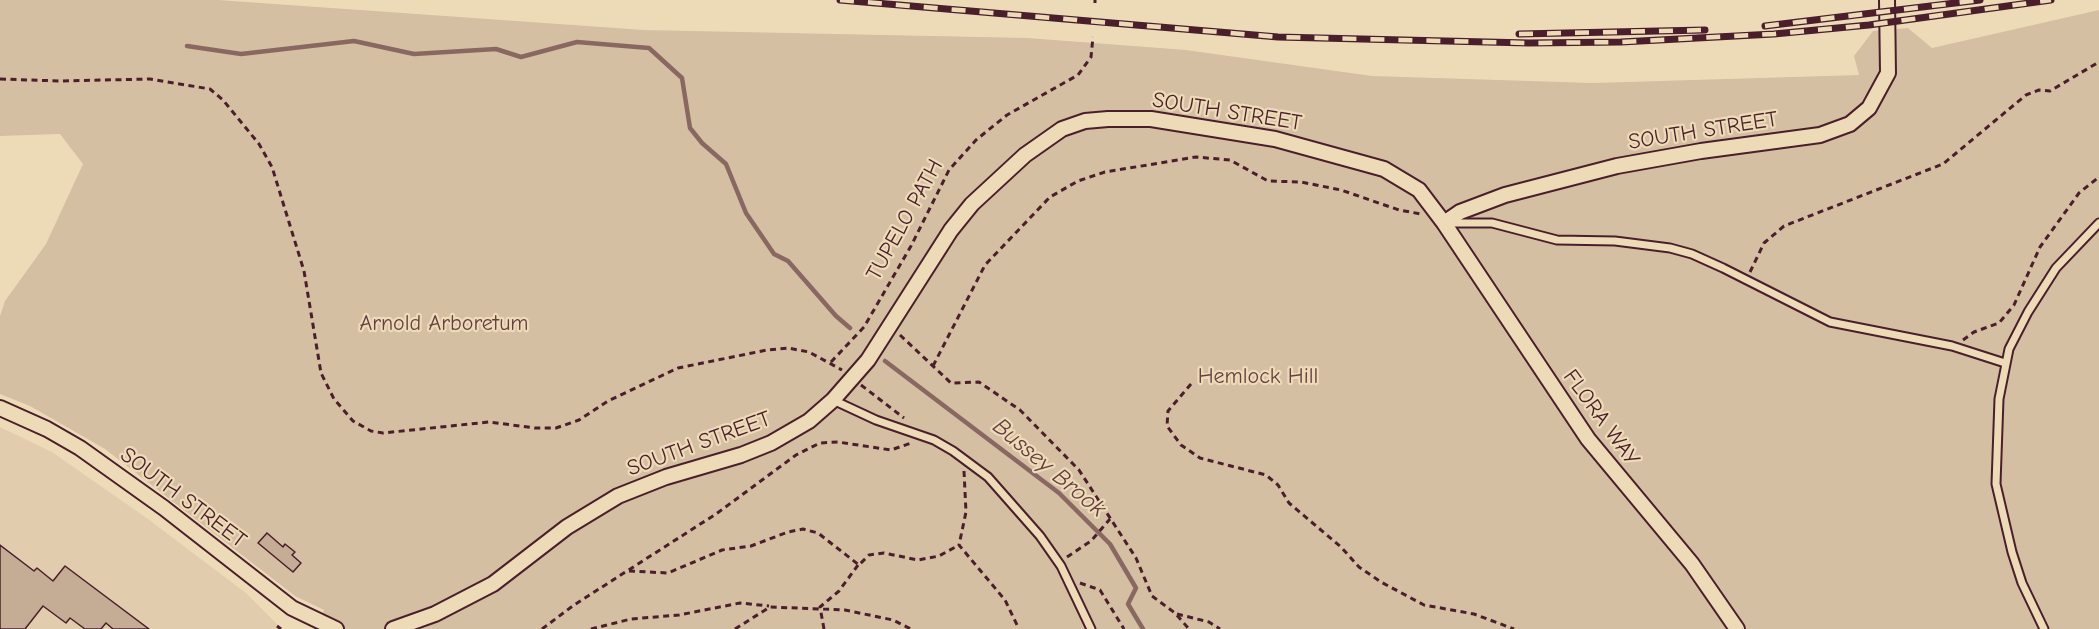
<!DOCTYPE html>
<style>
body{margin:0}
canvas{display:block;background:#eddbb8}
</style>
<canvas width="2099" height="629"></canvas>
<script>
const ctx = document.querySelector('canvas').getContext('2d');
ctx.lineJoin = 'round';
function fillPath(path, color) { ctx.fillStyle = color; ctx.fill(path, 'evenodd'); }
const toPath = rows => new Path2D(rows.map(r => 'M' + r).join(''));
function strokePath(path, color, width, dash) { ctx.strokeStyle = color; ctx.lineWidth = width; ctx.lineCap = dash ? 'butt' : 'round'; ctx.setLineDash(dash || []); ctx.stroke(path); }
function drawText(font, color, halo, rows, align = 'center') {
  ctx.font = font + ' "Comic Neue",sans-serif'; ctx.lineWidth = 4.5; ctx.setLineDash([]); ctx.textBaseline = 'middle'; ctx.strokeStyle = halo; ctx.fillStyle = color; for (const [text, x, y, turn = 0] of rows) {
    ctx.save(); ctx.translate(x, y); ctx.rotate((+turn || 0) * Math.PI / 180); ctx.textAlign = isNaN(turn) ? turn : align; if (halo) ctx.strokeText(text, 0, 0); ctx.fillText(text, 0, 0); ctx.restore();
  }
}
fillPath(toPath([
 [0,427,52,452,148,519,246,593,282,629,0,629]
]), '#e1cdae');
fillPath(toPath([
 [0,0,218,0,644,30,1028,38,1186,50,1372,76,1593,83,1859,75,1854,56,1873,31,1908,28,1932,48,2099,10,2099,629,317,629,324,610,295,596,105,449,30,406,0,394,0,316,5,301,46,244,83,164,60,134,0,136]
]), '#d5bfa3');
strokePath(toPath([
 [187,46,241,54,354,41,414,54,496,49,521,57,577,42,649,48,682,78,690,128,702,143,726,164,746,213,774,254,788,261,836,316,850,328],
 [885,361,1059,493,1110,544,1136,588,1128,604,1143,629]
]), '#896862', 4.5);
const building = toPath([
 [267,533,283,547,285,544,295,552,292,555,301,563,293,572,258,543,267,533],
 [0,545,34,571,37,568,53,581,65,566,149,629,113,629,106,623,101,629,85,629,70,618,66,623,43,606,25,629,0,629,0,545]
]);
fillPath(building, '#c4ac95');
strokePath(building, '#4a1f2b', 1.5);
const lane = toPath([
 [1447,223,1492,223,1557,240,1615,241,1670,248,1692,254,1723,268,1830,322,1952,346,2005,363],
 [833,400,876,420,934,440,953,451,988,477,1040,536,1061,566,1091,629],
 [2044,629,2022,583,2012,552,1996,484,1999,399,2009,349,2028,312,2056,268,2099,223]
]);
const street = toPath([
 [1444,223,1588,439,1692,564,1737,629],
 [0,408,47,429,80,448,164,508,292,608,336,629],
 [393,629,435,614,493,584,567,527,618,496,666,477,741,455,771,443,809,421,833,400,868,360,951,230,972,204,1025,155,1062,129,1085,121,1108,119,1151,119,1275,139,1384,169,1419,190,1444,223,1460,212,1505,195,1617,166,1701,151,1820,135,1850,124,1869,108,1888,73,1887,0]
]);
strokePath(lane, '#4a1f2b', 11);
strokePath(street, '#4a1f2b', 18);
strokePath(toPath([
 [1095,0,1095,3],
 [0,79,60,81,150,79,210,89,223,100,259,144,272,167,304,271,321,373,334,399,353,421,371,431,383,433,489,422,535,428,556,428,579,420,608,401,678,368,767,350,788,348,809,352,842,370],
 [1750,272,1764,243,1784,226,1943,164,2026,95,2039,90,2050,91,2099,62],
 [900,335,951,383,979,382,1020,410,1079,470,1136,558,1152,596,1175,613,1189,629],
 [1963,340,1974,332,1999,323,2014,305,2040,247,2079,193,2099,177],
 [831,362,864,327,911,246,949,170,976,140,1007,115,1078,75,1091,57,1093,37],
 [933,366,985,265,1050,197,1078,181,1105,172,1196,157,1230,160,1268,181,1301,182,1341,190,1399,210,1421,214],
 [1191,384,1168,411,1167,426,1181,445,1200,458,1266,475,1278,485,1289,503,1341,547,1359,567,1381,582,1424,605,1474,614,1514,629],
 [861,385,904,418],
 [964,471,966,512,959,545,1005,600,1019,629],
 [1067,557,1091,541,1110,519],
 [629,571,668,573,722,550,751,546,788,532,803,529,818,533,859,565,869,555,884,553,918,560,939,556,959,545],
 [1080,583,1100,590,1124,629],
 [1177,614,1209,622,1220,629],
 [277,626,281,629],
 [542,629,574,605,716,514,796,455,820,443,838,442,891,450,911,443],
 [591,629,631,619,679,615,740,603,769,606],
 [735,629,770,607,845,610,893,620,911,629],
 [824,629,820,607,839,591,858,565]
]), '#4a1f2b', 3, [6, 4.5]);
strokePath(lane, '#eddbb8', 7);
strokePath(street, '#eddbb8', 14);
const rail = toPath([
 [840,0,1278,37,1529,43,1621,42,1774,34,1869,25,2051,0],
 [1765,26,1980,0],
 [1519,34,1705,30]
]);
strokePath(rail, '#4a1f2b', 7);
strokePath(rail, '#eddbb8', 4.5, [14]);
drawText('22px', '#4a1f2b', '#eddbb8', [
 ["SOUTH STREET",1227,112,9],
 ["SOUTH STREET",1703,131,-9],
 ["TUPELO PATH",905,220,-61],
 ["FLORA WAY",1601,418,54],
 ["SOUTH STREET",699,444,-20],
 ["SOUTH STREET",183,498,37]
]);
drawText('22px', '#663f43', '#eddbb8', [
 ["Arnold Arboretum",444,324],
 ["Hemlock Hill",1258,377]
]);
drawText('italic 24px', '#643d42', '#eddbb8', [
 ["Bussey Brook",1049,468,40]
]);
</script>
